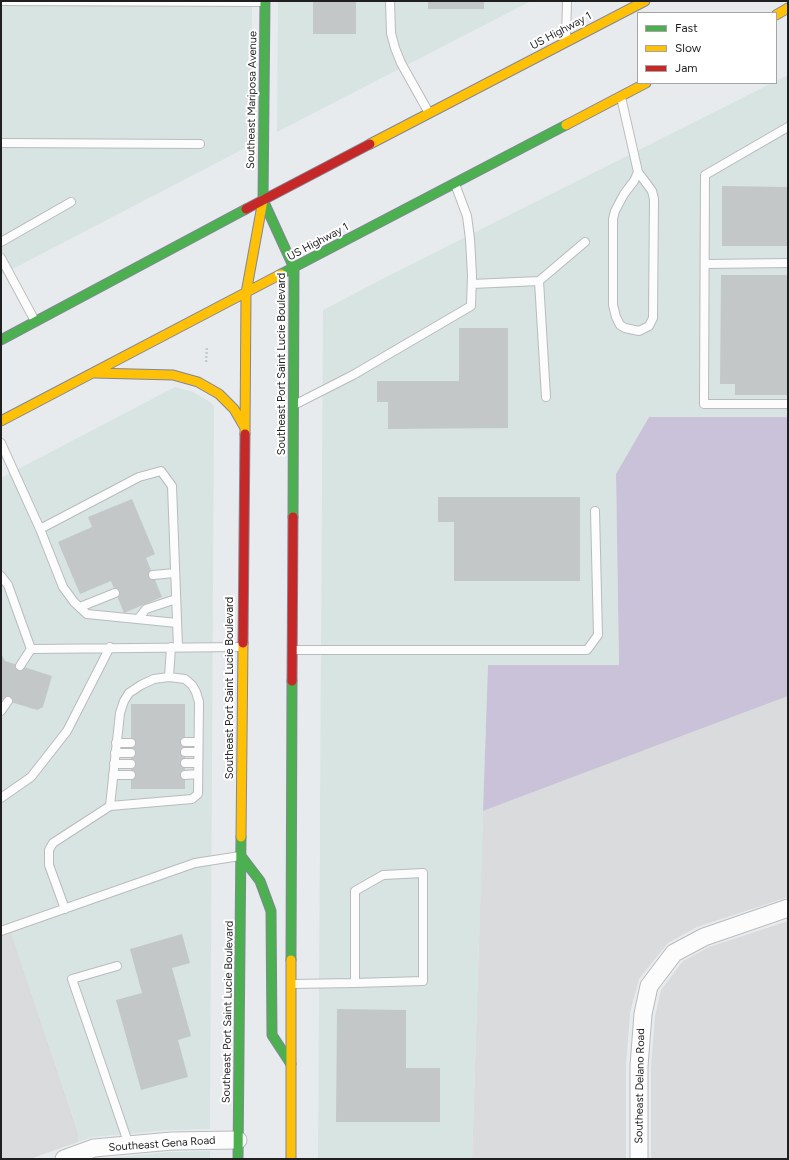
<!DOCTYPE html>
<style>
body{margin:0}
#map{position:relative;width:789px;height:1160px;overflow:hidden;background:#e8ebed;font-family:Figtree,sans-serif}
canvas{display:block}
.frame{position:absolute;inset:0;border:2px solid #1f1f1f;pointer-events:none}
.legend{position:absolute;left:637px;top:12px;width:140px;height:72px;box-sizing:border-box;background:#fff;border:1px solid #a5a5a5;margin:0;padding:5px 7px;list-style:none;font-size:12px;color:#1f1f1f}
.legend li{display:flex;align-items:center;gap:8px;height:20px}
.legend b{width:20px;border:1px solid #a5a5a5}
</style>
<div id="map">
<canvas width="789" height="1160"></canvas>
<div class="frame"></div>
<ul class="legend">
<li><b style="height:5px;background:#4caf50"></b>Fast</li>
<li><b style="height:5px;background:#ffc107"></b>Slow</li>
<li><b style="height:5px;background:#c62828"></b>Jam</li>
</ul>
</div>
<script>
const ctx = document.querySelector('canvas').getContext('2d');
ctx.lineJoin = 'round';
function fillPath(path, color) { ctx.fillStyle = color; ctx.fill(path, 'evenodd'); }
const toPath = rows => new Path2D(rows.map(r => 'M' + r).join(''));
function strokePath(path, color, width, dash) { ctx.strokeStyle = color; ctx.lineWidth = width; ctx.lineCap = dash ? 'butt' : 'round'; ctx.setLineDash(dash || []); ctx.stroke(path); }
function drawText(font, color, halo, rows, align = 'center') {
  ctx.font = font + ' Figtree,sans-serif'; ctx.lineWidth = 4; ctx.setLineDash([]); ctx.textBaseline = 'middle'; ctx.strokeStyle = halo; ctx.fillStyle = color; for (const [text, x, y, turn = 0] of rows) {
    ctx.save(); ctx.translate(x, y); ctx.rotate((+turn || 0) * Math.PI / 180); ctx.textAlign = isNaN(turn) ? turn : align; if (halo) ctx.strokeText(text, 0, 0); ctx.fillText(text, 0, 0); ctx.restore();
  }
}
fillPath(toPath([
 [788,696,788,897,697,927,668,943,639,979,630,1013,626,1066,626,1159,472,1159,483,811],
 [788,921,788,1159,651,1159,651,1066,655,1016,661,990,683,961,709,947],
 [11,932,78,1132,78,1142,30,1159,1,1159,1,937]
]), '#d9dbdc');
fillPath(toPath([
 [1,1,252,1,251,145,1,275],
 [278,1,531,1,277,132],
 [788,75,788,417,649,417,616,474,619,665,488,665,472,1159,318,1159,323,310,386,277,772,83,776,83,776,81],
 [175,387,193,392,210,402,214,406,210,1129,170,1130,93,1137,78,1142,78,1131,11,932,1,936,1,478],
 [210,1151,210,1159,99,1159,172,1152]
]), '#d7e4e2');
fillPath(toPath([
 [649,417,788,417,788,696,483,811,488,665,619,665,616,474]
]), '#cac2d9');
fillPath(toPath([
 [313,1,356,1,356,34,313,34],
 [428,1,484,1,484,9,428,9],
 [722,186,788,187,788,246,722,246],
 [721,275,788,275,788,395,735,395,735,384,720,384],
 [459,328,508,328,508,428,388,429,388,402,377,402,377,381,459,381],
 [438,497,580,497,580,581,454,581,454,522,438,522],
 [132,499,155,554,146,558,162,597,124,613,111,581,80,594,58,542,92,527,88,517],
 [1,653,5,661,52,676,43,707,37,710,1,699],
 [131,704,185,704,185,789,131,789],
 [182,934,190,963,172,968,191,1036,178,1040,188,1077,141,1090,116,1000,142,993,130,949],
 [337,1009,406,1010,406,1068,440,1068,440,1122,336,1122]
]), '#c4c7c8');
const lane = toPath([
 [1,1,264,2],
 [390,1,391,33,395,48,401,63,429,113],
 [566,39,567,1],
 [621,97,638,172,652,191,654,199,653,318,649,326,639,331,625,328,620,325,616,317,613,305,613,219,615,211,624,194,634,181,638,172],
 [788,127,705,175,704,404,788,404],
 [1,143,200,144],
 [1,242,71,202],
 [1,258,35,321],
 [705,264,788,263],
 [539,281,546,397],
 [472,284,539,281,585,242],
 [296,404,353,375,471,306,472,275,470,239,467,216,455,184],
 [1,443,40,529,139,477,161,471,172,486,178,647],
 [40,529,63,587,74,602,87,614,177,623],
 [153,575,175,573],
 [1,576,8,585,31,649],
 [80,607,115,593],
 [138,619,146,609,176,599],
 [294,650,587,650,598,635,595,511],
 [20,666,31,649,242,647],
 [169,677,171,647],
 [1,711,8,701],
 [185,742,198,742],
 [116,743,131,743],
 [185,752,198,752],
 [115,753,131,753],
 [185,763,198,763],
 [114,764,131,764],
 [113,775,131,775],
 [185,775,198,774],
 [1,798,31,777,67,731,110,647],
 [65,909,49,865,49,850,53,843,110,806,192,799,198,794,199,702,196,692,192,685,185,679,169,677,154,679,141,685,129,693,124,701,120,713,110,806],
 [1,931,195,863,240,856],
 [117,966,72,979,129,1145],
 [291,984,355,983,423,981,423,873,383,875,355,891,355,983]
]);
const street = toPath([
 [64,1159,94,1148,172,1141,238,1140],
 [639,1159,639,1066,643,1014,649,986,674,953,704,937,788,908]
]);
const fast = toPath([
 [263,200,265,1],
 [263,200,294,268,293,517],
 [281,274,566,125],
 [1,340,246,209],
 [241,856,260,881,271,911,272,1035,291,1064],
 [291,960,292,681],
 [238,1159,241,837]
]);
const slow = toPath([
 [776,15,788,8],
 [566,125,646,83],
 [370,144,645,1],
 [94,373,173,375,198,382,219,394,234,409,245,428],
 [1,421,281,274],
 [245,434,246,293,263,200],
 [241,837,243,643],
 [291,1159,291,960]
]);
const jam = toPath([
 [246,209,370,144],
 [243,643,245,434],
 [292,681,293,517]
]);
strokePath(lane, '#b9bbbc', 10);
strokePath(street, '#b9bbbc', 19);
strokePath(fast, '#828696', 11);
strokePath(slow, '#828696', 11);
strokePath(jam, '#828696', 11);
strokePath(toPath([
 [206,362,207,346]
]), '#c2cdcb', 2.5, [2, 2]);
strokePath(lane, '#fcfcfc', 8);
strokePath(street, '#fcfcfc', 17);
strokePath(fast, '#4caf50', 9);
strokePath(slow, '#ffc107', 9);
strokePath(jam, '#c62828', 9);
drawText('11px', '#1f1f1f', '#fff', [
 ["US Highway 1",561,31,-28],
 ["Southeast Mariposa Avenue",252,100,-89],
 ["US Highway 1",318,242,-28],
 ["Southeast Port Saint Lucie Boulevard",282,364,-90],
 ["Southeast Port Saint Lucie Boulevard",230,688,-90],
 ["Southeast Port Saint Lucie Boulevard",228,1012,-89],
 ["Southeast Delano Road",640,1086,-89],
 ["Southeast Gena Road",162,1144,-4]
]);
</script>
